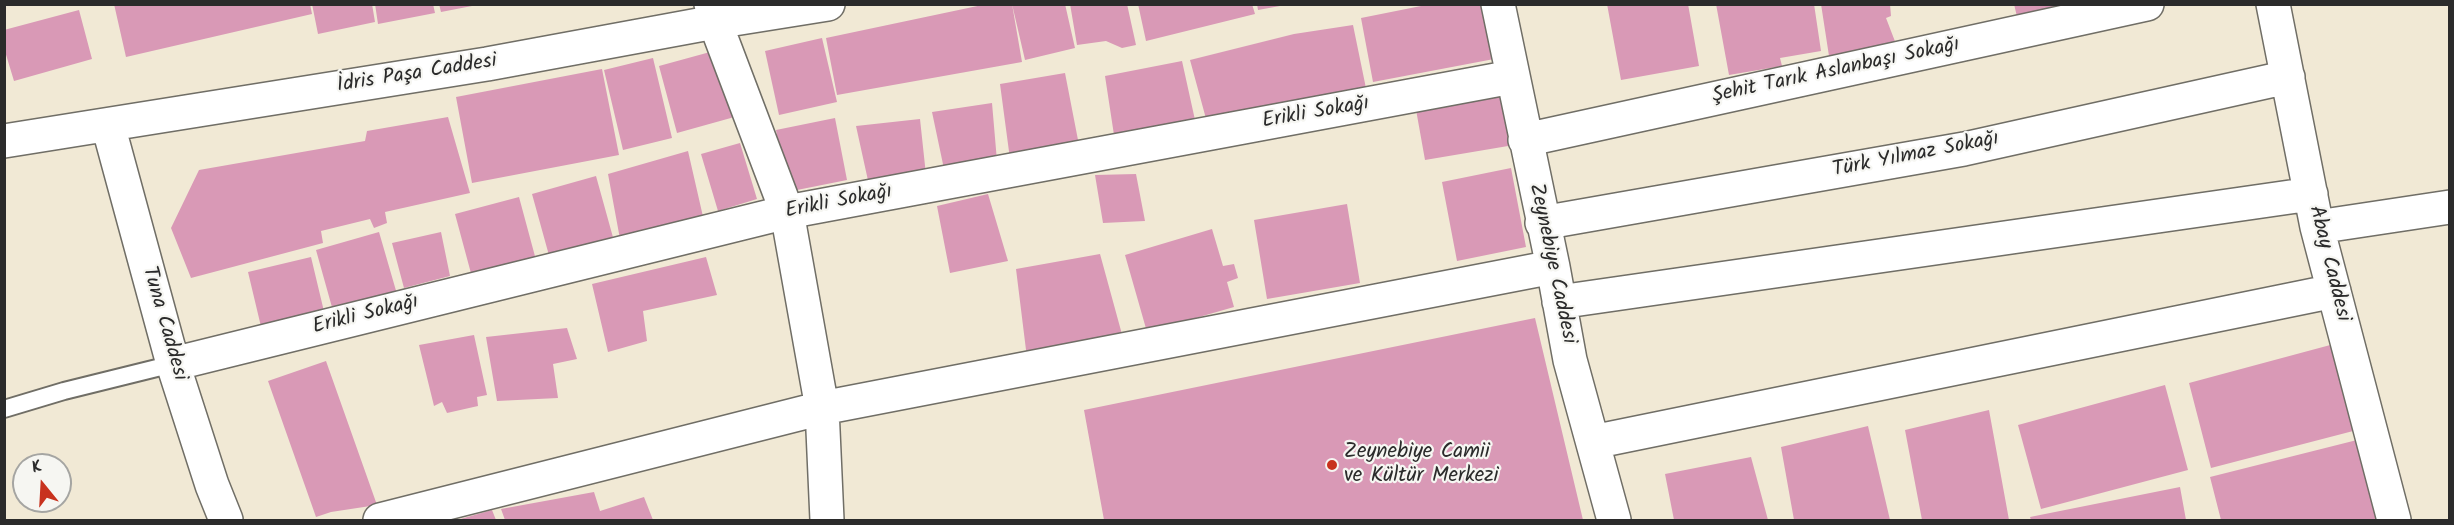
<!DOCTYPE html>
<meta charset="utf-8">
<style>
body{margin:0}
#map{position:relative;width:2454px;height:525px;overflow:hidden;background:#f1e9d5;font-family:Kalam,sans-serif}
canvas{display:block}
.frame{position:absolute;inset:0;border:6px solid #2b2b2b;pointer-events:none}
.north{position:absolute;left:12px;top:453px;width:60px;height:60px;box-sizing:border-box;background:#f6f6f2;border:2px solid #a5a5a2;border-radius:50%;rotate:342deg;font-size:16px;font-weight:700;line-height:24px;text-align:center;color:#2b2b2b}
.north::after{content:'';display:block;margin:auto;width:21px;height:27px;background:#c8321e;clip-path:polygon(50% 0,100% 100%,50% 72%,0 100%)}
</style>
<div id="map">
<canvas width="2454" height="525"></canvas>
<div class="frame"></div>
<div class="north">K</div>
</div>
<script>
const ctx = document.querySelector('canvas').getContext('2d');
ctx.lineJoin = 'round';
function fillPath(path, color) { ctx.fillStyle = color; ctx.fill(path, 'evenodd'); }
const toPath = rows => new Path2D(rows.map(r => 'M' + r).join(''));
function strokePath(path, color, width, dash) { ctx.strokeStyle = color; ctx.lineWidth = width; ctx.lineCap = dash ? 'butt' : 'round'; ctx.setLineDash(dash || []); ctx.stroke(path); }
function drawText(font, color, halo, rows, align = 'center') {
  ctx.font = font + ' Kalam,sans-serif'; ctx.lineWidth = 4.5; ctx.setLineDash([]); ctx.textBaseline = 'middle'; ctx.strokeStyle = halo; ctx.fillStyle = color; for (const [text, x, y, turn = 0] of rows) {
    ctx.save(); ctx.translate(x, y); ctx.rotate((+turn || 0) * Math.PI / 180); ctx.textAlign = isNaN(turn) ? turn : align; if (halo) ctx.strokeText(text, 0, 0); ctx.fillText(text, 0, 0); ctx.restore();
  }
}
fillPath(toPath([
 [114,4,310,4,312,14,126,57],
 [312,4,372,4,375,22,318,34],
 [375,4,433,4,435,13,378,24],
 [439,4,472,4,472,6,441,12],
 [987,4,1012,4,1022,62,837,95,826,38],
 [1012,4,1065,4,1075,48,1025,60],
 [1070,4,1127,4,1136,45,1122,48,1106,41,1077,45],
 [1138,4,1252,4,1255,14,1146,41],
 [1257,4,1280,4,1280,6,1258,10],
 [1431,4,1484,4,1494,59,1373,82,1361,18],
 [1607,4,1688,4,1699,66,1621,80],
 [1716,4,1814,4,1821,51,1780,58,1782,66,1729,75],
 [1821,4,1890,4,1891,16,1886,18,1896,44,1829,56],
 [2014,4,2053,4,2055,12,2018,21],
 [79,10,92,59,14,81,4,48,4,30],
 [1353,25,1368,98,1208,126,1190,60,1294,34],
 [822,38,837,102,779,115,765,51],
 [721,49,738,116,677,133,659,66],
 [653,58,672,138,623,150,604,70],
 [1182,61,1195,120,1114,135,1105,76],
 [602,69,619,155,472,183,456,97],
 [1065,73,1078,140,1010,159,1000,84],
 [1505,88,1514,145,1425,160,1415,104],
 [992,103,997,161,944,169,932,112],
 [448,117,470,193,385,212,387,223,374,228,370,219,321,231,323,243,191,278,171,228,199,170,365,141,367,131],
 [835,118,847,180,787,192,776,130],
 [920,119,926,175,869,185,856,126],
 [740,143,757,199,718,211,701,154],
 [688,151,704,221,620,239,608,174],
 [1511,168,1526,247,1457,261,1442,182],
 [1136,174,1145,221,1103,223,1095,175],
 [596,176,614,241,550,259,532,194],
 [988,194,1008,261,950,273,937,206],
 [519,197,536,260,472,277,455,214],
 [1347,204,1360,283,1267,299,1254,220],
 [1212,229,1223,266,1234,264,1238,278,1227,282,1234,307,1147,332,1125,255],
 [379,232,399,301,335,318,316,250],
 [441,232,450,276,404,288,392,243],
 [1100,254,1123,338,1027,358,1016,269],
 [311,257,327,324,263,335,248,272],
 [706,257,717,295,643,311,647,341,608,352,592,284],
 [1535,318,1583,520,1104,520,1084,410],
 [567,328,577,359,553,364,558,398,497,401,486,337],
 [474,335,487,395,477,397,478,406,447,413,442,402,434,406,419,345],
 [2334,344,2357,430,2211,468,2189,383],
 [326,361,377,505,331,512,316,517,268,381],
 [2165,385,2188,470,2041,509,2018,425],
 [1989,410,2009,520,1922,520,1905,430],
 [1868,426,1890,520,1794,520,1781,447],
 [2357,440,2377,520,2221,520,2210,477],
 [1751,457,1768,520,1674,520,1665,474],
 [2180,487,2186,520,2031,520,2030,517],
 [594,492,600,511,644,497,653,520,505,520,501,509],
 [492,510,496,520,457,520]
]), '#d999b6');
const lane = toPath([
 [4,409,64,391,173,364]
]);
const street = toPath([
 [711,4,715,22,787,212,822,408,827,520],
 [1498,4,1553,267,1570,360,1614,520],
 [2273,4,2317,227,2394,520],
 [108,125,173,364,212,485,226,520],
 [1525,140,2147,4],
 [4,141,487,64,715,22,828,4],
 [1542,223,1964,149,2288,77],
 [2317,227,2450,207],
 [1559,302,2311,194],
 [173,364,787,212,1512,77],
 [1593,442,2334,291],
 [380,520,822,408,1553,267]
]);
strokePath(lane, '#706e66', 20);
strokePath(street, '#706e66', 36);
strokePath(lane, '#fff', 16);
strokePath(street, '#fff', 33);
for (const [x, y, r, color] of [
 [1332,465,6,"#c8321e"]
]) { const dot = new Path2D(); dot.arc(x, y, r, 0, 2 * Math.PI); ctx.fillStyle = color; ctx.fill(dot); strokePath(dot, '#f6f6f2', 2); }
drawText('21px', '#2b2b2b', '#f6f6f2', [
 ["Şehit Tarık Aslanbaşı Sokağı",1836,72,-12],
 ["İdris Paşa Caddesi",417,75,-9],
 ["Erikli Sokağı",1316,114,-10],
 ["Türk Yılmaz Sokağı",1916,156,-11],
 ["Erikli Sokağı",839,203,-11],
 ["Zeynebiye Caddesi",1551,264,78],
 ["Abay Caddesi",2328,264,76],
 ["Erikli Sokağı",366,316,-14],
 ["Tuna Caddesi",163,324,74]
]);
drawText('21px', '#2b2b2b', '#f6f6f2', [
 ["Zeynebiye Camii",1344,453],
 ["ve Kültür Merkezi",1344,477]
], 'left');
</script>
